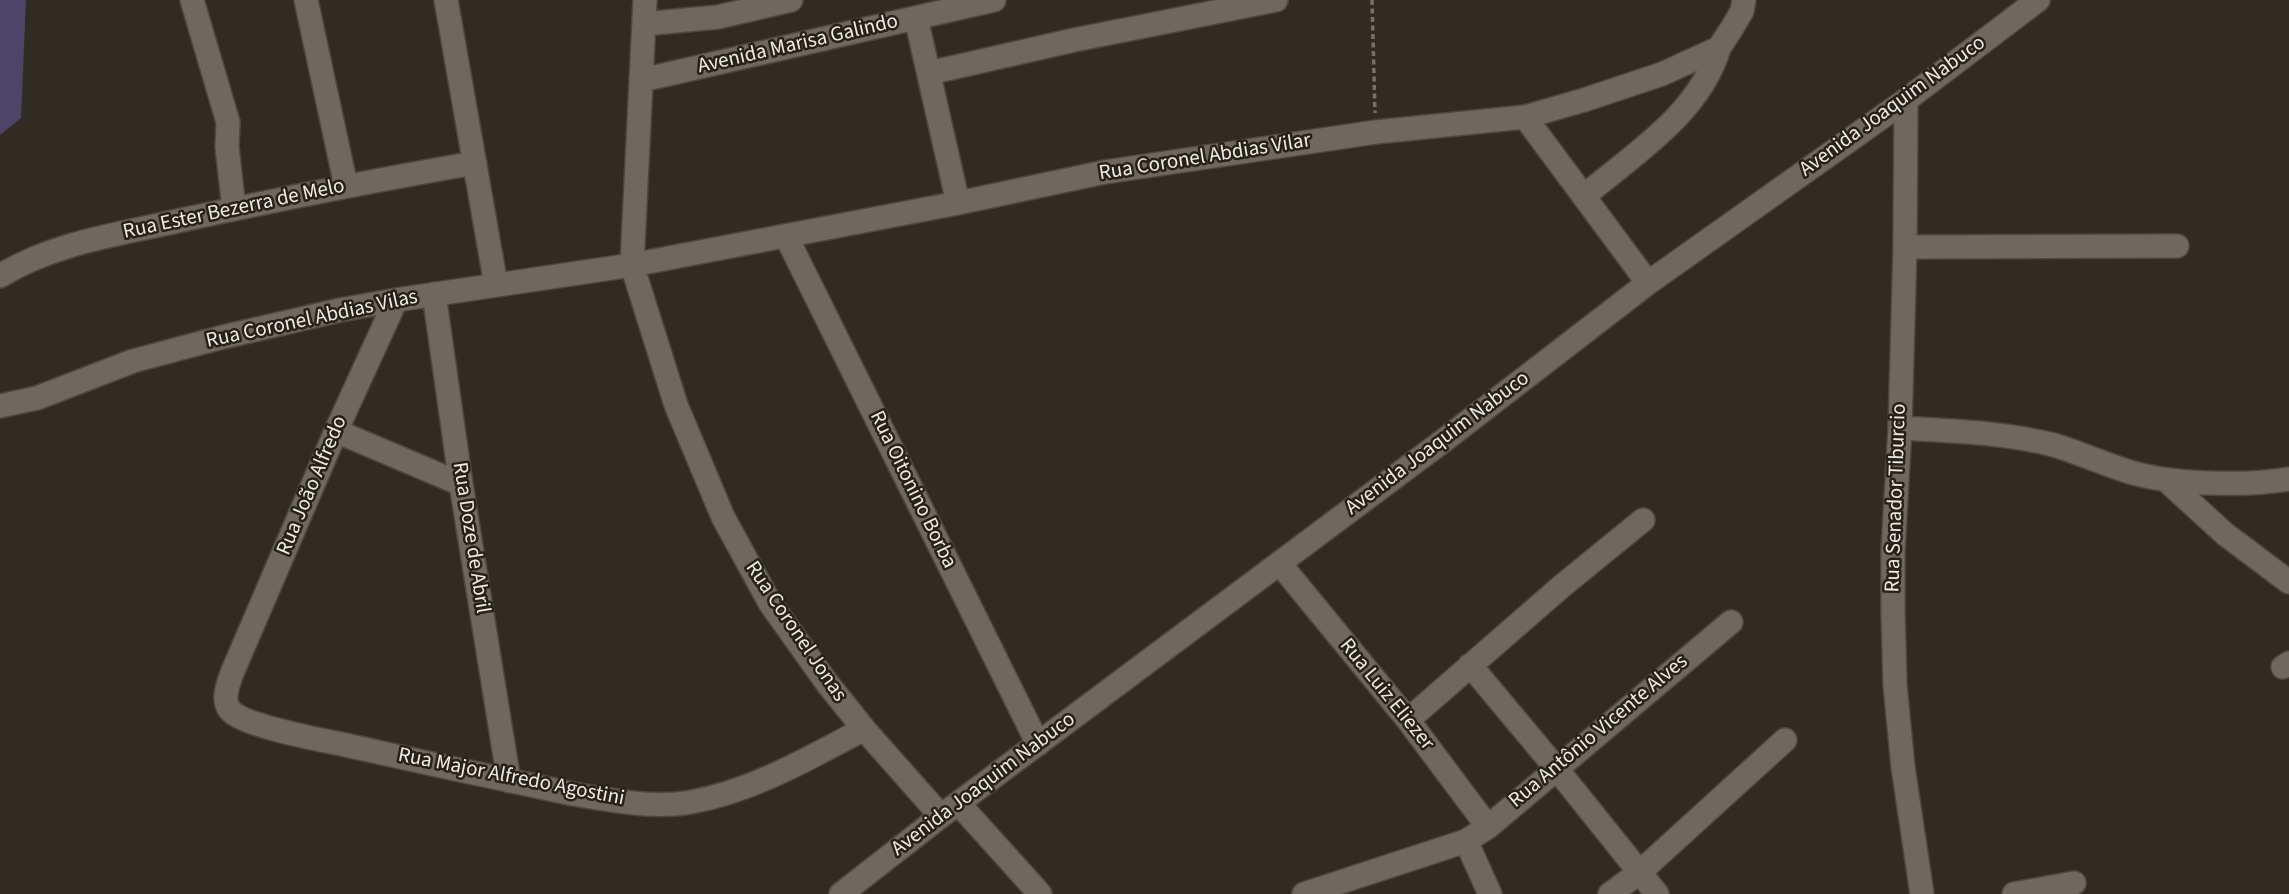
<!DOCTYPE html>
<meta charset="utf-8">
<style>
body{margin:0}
canvas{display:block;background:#312c23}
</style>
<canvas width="2289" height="894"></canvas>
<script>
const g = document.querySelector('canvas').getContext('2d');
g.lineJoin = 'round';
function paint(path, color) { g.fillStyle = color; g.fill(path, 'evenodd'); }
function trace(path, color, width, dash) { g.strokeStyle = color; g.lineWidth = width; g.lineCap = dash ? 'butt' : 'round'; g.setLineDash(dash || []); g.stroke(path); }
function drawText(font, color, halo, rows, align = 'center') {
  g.font = font + ' "Source Sans 3",sans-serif'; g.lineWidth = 5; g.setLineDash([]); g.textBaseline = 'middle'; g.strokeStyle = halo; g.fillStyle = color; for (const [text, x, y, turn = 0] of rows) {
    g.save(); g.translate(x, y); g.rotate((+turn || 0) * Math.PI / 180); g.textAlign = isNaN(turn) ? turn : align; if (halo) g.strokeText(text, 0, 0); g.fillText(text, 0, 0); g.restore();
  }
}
paint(new Path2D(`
 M0,0H26L21,118L0,135Z`), '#4e4369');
const minor = new Path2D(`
 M192,0L228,122L227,147L234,209
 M306,0L346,186
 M446,0L496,285
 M645,0L632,265L676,405L723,517L770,603L827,683L864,729L941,816
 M916,18L958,203
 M644,24L718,17L791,0
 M929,73L1074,40L1276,0
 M642,80L994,0
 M1906,100L1905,247L1900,428L1893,551V612L1895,685L1903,767L1922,894
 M1525,117L1648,283
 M1584,196C1634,154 1700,113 1719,48
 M786,236L1038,744
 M1905,247L2177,246
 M0,276C53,243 116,235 177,221C276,200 375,180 475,163
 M434,294L461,484L509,781
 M396,300L336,431L232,673C228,685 220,703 233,713C251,727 317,739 341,744C418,761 496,778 573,794C611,800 653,809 691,802C753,791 809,758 864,729
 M0,406L37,398L133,361L223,337L340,310L396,300L632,265L958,203L1105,172L1376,132L1525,117L1584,100L1662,74L1719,48L1732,28L1742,11L1744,0
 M1900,428C1951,431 2003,432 2054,445C2080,453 2104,464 2130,472C2173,485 2244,486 2289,479
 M336,431L461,484
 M2167,481L2225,534L2289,582
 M1280,564L1408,720L1488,827
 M1470,665L1556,768L1657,894
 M2283,667L2289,663
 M1408,720L1562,586L1643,520
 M959,804L1040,894
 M1466,841L1490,894
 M841,894L941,816L1447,438L1648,283L1906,100L2038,0
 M1304,894L1466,841L1488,827L1731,622
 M1610,894L1640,872L1785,740
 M2014,894L2074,883`);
trace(minor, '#4c4840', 26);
trace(new Path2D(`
 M1372,0L1375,113`), '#757169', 3.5, [5, 3.5]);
trace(minor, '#6e685e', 23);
drawText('21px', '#eeebe5', '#272219', [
 ["Avenida Marisa Galindo",798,45,-13],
 ["Avenida Joaquim Nabuco",1893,107,-36],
 ["Rua Coronel Abdias Vilar",1205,158,-9],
 ["Rua Ester Bezerra de Melo",234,210,-12],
 ["Rua Coronel Abdias Vilas",312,320,-12],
 ["Avenida Joaquim Nabuco",1438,444,-37],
 ["Rua João Alfredo",313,486,-67],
 ["Rua Oitonino Borba",912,490,64],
 ["Rua Senador Tiburcio",1897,498,-88],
 ["Rua Doze de Abril",470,538,81],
 ["Rua Coronel Jonas",795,632,56],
 ["Rua Luiz Eliezer",1386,695,51],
 ["Rua Antônio Vicente Alves",1599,732,-40],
 ["Rua Major Alfredo Agostini",511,778,11],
 ["Avenida Joaquim Nabuco",984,785,-37]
]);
</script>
